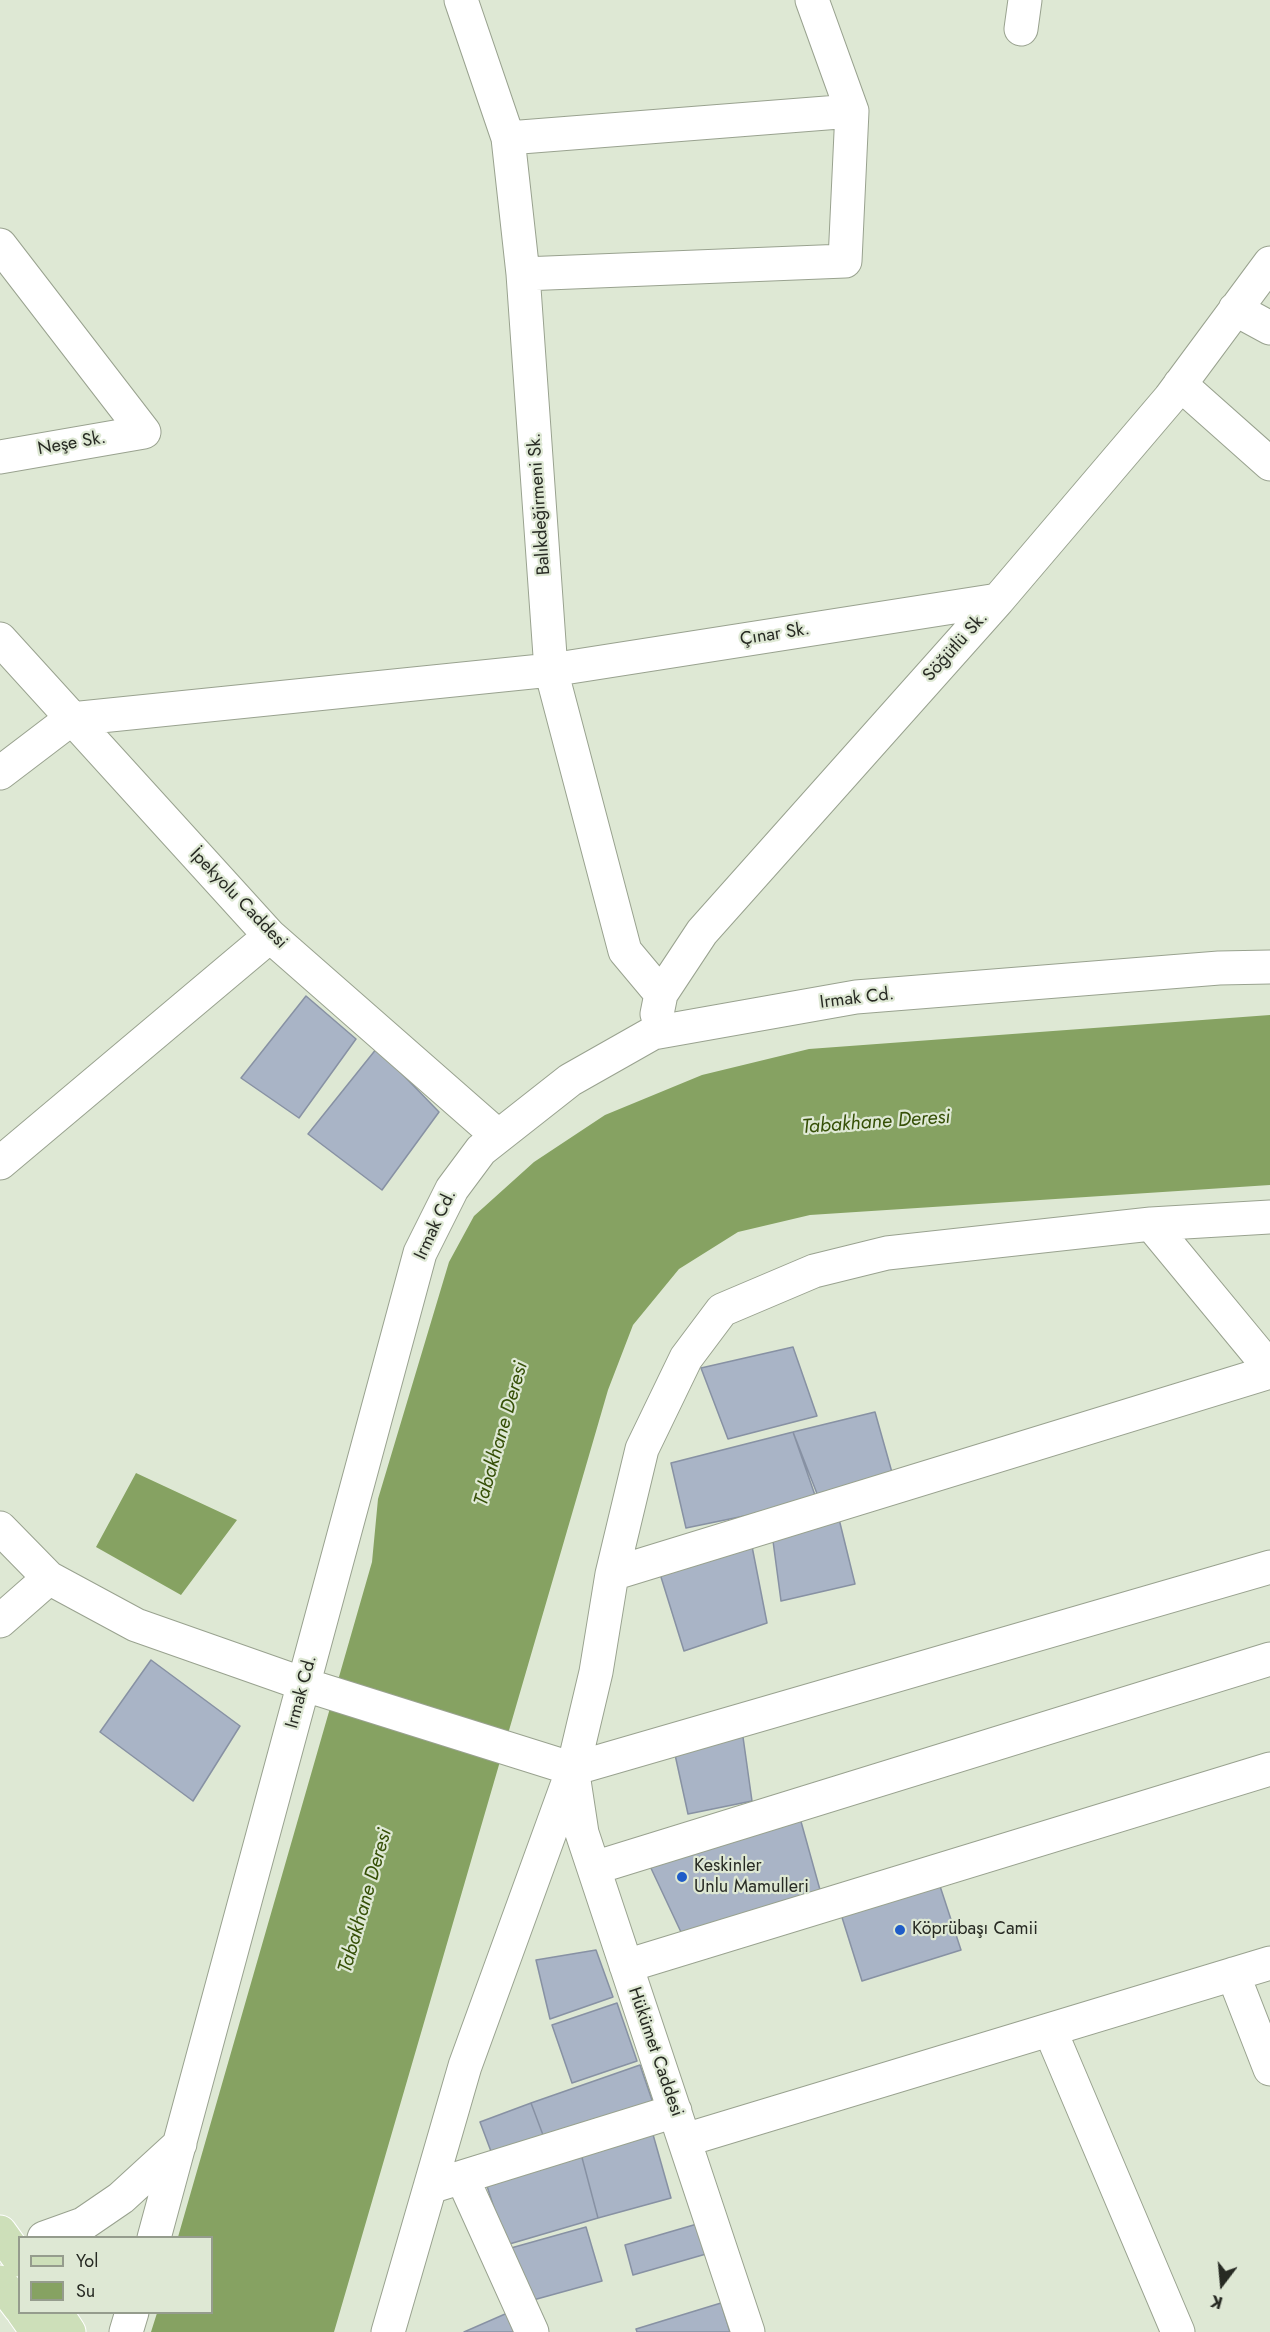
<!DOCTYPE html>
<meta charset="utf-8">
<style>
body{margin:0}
#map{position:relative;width:1270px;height:2332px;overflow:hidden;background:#dee8d4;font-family:Jost,sans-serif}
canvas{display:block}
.legend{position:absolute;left:18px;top:2236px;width:195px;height:78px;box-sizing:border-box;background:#dee8d4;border:2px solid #959c8d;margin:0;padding:8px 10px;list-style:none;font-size:18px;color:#272a23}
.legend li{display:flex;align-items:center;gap:12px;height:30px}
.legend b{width:30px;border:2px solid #959c8d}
.north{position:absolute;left:1192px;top:2254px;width:60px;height:60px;-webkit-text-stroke:4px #dee8d4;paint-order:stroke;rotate:196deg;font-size:16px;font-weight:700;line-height:24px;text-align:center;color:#272a23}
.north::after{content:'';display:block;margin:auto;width:21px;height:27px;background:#272a23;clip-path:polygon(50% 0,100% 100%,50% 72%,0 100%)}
</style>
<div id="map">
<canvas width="1270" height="2332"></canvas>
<ul class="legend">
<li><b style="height:8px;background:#cddfb9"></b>Yol</li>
<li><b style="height:16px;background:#86a262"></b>Su</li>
</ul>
<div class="north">K</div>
</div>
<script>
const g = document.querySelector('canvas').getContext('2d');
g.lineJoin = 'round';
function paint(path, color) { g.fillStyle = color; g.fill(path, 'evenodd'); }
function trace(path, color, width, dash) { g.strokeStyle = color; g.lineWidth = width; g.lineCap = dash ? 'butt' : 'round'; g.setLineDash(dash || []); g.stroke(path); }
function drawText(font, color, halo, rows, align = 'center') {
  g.font = font + ' Jost,sans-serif'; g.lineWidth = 4.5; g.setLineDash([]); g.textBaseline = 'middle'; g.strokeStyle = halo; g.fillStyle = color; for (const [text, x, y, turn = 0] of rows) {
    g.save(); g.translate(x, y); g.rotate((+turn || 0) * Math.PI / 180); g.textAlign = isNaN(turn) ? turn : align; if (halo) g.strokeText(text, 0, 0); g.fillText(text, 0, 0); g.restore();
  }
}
paint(new Path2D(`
 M1270,1015V1185L810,1215L738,1232L679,1269L633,1325L608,1390L334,2332H151L157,2313L212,2312V2238L178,2237L372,1562L378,1499L449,1262L474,1216L534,1162L605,1115L702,1075L809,1049Z
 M136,1473L237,1520L181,1595L96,1547Z`), '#86a262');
const building = new Path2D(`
 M306,996L356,1039L299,1118L241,1078Z
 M377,1048L439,1112L382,1190L308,1134Z
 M793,1347L817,1416L728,1439L701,1368Z
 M875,1412L893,1476L823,1509L793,1432Z
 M793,1432L817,1501L686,1528L671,1463Z
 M839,1519L855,1584L781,1601L773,1541Z
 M749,1531L767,1623L684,1651L656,1561Z
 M151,1660L240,1726L193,1801L100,1732Z
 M743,1737L752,1801L688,1814L672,1741Z
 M800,1818L822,1897L688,1947L649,1864Z
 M938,1880L961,1950L862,1981L840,1911Z
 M596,1950L613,1997L550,2019L536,1960Z
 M617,2003L637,2061L572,2083L552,2025Z
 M640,2065L654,2106L546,2143L531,2103Z
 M531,2103L546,2143L495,2162L480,2122Z
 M652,2131L671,2198L598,2218L580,2150Z
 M580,2150L598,2218L506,2245L485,2180Z
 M697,2224L706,2254L633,2275L625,2245Z
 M586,2227L602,2281L526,2302L511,2248Z
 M721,2303L730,2332H637L636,2329Z
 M512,2311L521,2332H464Z`);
paint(building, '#a9b4c6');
trace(building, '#8791a3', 1.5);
const minor = new Path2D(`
 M461,0L508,138L523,274L551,670L625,951L661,994
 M1021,29L1025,0
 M508,138L852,111
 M0,245L144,432L0,457
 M523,274L845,261L852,111L812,0
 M1235,309L1270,328
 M1180,384L1270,464
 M0,639L270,936L498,1136
 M0,773L71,719L551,670L998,600
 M657,1014L661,994L702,932L998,600L1170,398L1270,263
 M0,1163L270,936
 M1151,1224L1270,1368
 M0,1528L49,1578L136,1625L315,1688L573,1769L1270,1567
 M612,1574L1270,1372
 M0,1621L49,1578
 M573,1774L582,1833L748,2332
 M594,1868L1270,1659
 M626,1966L1270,1769
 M1233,1974L1270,2069
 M1050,2030L1178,2332
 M685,2140L1270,1963
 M462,2177L532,2332
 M430,2187L675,2111
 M44,2238L83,2224L121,2198L180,2144
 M154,2238L420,1253L452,1189L481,1150L570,1080L653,1033L856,997L1219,968L1270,967
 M126,2332L132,2312
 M388,2332L465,2066L573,1769L596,1672L612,1574L642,1449L686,1358L722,1310L814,1271L887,1253L1151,1224L1270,1217`);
const major = new Path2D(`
 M0,2232L20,2260
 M0,2282L20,2308
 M23,2312L37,2332
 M56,2312L69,2332`);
trace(minor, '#99a28f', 35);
trace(major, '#fff', 35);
trace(minor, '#fff', 33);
trace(major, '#cddfb9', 33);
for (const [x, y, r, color] of [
 [682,1877,6,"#1f5cc8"],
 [900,1930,6,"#1f5cc8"]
]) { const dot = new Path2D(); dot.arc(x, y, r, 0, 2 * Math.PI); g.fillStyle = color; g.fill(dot); trace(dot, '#dee8d4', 2); }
drawText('18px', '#272a23', '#dee8d4', [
 ["Neşe Sk.",72,444,-10],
 ["Balıkdeğirmeni Sk.",540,504,-94],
 ["Çınar Sk.",775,635,-9],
 ["Söğütlü Sk.",956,647,-48],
 ["İpekyolu Caddesi",238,899,46],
 ["Irmak Cd.",857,999,-7],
 ["Irmak Cd.",436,1225,-65],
 ["Irmak Cd.",302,1692,-75],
 ["Hükümet Caddesi",655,2052,71]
]);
drawText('18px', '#272a23', '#dee8d4', [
 ["Keskinler",694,1867],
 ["Unlu Mamulleri",694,1888],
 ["Köprübaşı Camii",912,1930]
], 'left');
drawText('italic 20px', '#365007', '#dee8d4', [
 ["Tabakhane Deresi",876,1123,-4],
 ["Tabakhane Deresi",502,1434,-74],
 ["Tabakhane Deresi",366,1901,-74]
]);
</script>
